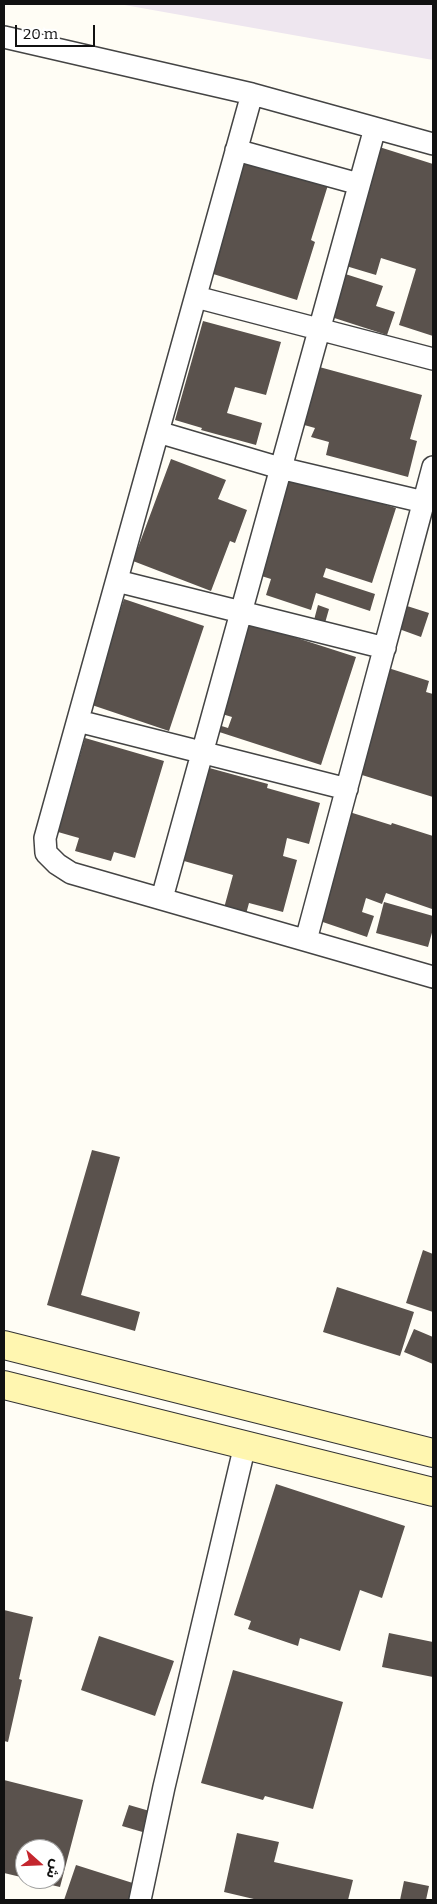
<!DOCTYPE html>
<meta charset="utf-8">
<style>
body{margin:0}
#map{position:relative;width:437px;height:1904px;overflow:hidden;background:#fffdf5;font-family:Bitter,"Noto Sans Arabic",serif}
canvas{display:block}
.frame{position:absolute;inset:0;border:5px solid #111;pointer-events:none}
.north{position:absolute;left:15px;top:1839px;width:50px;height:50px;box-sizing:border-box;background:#fff;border:1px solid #a0a0a0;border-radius:50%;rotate:110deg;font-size:14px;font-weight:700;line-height:20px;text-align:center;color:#111}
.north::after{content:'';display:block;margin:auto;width:18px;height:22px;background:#c4262e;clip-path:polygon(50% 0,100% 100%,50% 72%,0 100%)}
.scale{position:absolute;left:15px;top:25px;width:80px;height:22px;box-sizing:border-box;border:2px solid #111;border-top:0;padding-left:6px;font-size:15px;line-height:18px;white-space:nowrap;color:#111;-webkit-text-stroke:4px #fff;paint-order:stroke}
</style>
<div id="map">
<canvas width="437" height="1904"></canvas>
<div class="frame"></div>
<div class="north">ش</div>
<div class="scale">20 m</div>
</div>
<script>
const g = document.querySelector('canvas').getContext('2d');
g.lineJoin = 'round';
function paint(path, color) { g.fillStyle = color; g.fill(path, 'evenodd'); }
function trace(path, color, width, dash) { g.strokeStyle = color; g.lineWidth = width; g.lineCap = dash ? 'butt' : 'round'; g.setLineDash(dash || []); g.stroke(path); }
paint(new Path2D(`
 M119,4H433V60Z`), '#eee6ef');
paint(new Path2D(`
 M373,145L433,164V336L399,325L416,269L381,258L376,275L336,263Z
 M245,159L328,185L311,240L315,242L297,300L210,273Z
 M339,272L383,286L376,306L395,312L387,335L325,315Z
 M203,321L281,342L266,395L235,387L227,413L262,423L256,445L201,430L202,428L175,420Z
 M312,365L422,395L410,439L417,441L408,477L326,455L329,442L311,437L315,428L297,423Z
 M171,459L226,480L218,499L247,510L235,543L230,541L211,591L133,561Z
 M285,473L396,508L372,583L326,568L323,577L375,594L370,611L316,593L311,610L266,595L271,579L252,573Z
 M124,599L204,626L169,731L89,704Z
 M318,605L329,609L325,623L314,620Z
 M407,606L429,613L421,637L399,629Z
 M241,620L356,657L321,765L210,729L212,723L228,728L232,717L212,711Z
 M382,666L429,681L426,692L433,694V797L349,771Z
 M85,738L164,761L135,858L114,852L111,861L75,851L79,838L58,832Z
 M202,766L268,784L267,788L320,803L309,844L287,838L283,856L297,860L283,912L249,903L246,914L224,908L233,875L177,859Z
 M343,810L391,825L392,823L433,836L432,909L386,893L382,904L366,898L362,912L374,916L367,937L308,917Z
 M384,902L433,916V929L428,947L376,933Z
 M92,1150L120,1157L81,1295L140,1312L135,1331L47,1305Z
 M423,1250L433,1254V1312L406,1303Z
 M337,1287L414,1312L400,1356L323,1332Z
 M414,1329L433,1337V1364L404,1352Z
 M276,1484L405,1526L382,1598L360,1590L340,1651L300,1638L298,1646L248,1629L251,1621L234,1615Z
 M4,1610L33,1617L19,1679L22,1680L8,1742L4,1741Z
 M389,1633L433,1642V1677L382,1667Z
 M99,1636L174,1661L155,1716L81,1690Z
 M233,1670L343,1702L313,1809L265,1796L263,1800L201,1783Z
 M4,1780L83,1800L60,1887L30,1880L55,1879V1849H25V1878L4,1873Z
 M129,1805L153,1812L146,1833L122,1826Z
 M237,1833L279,1842L274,1862L353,1880L348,1900H258L224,1892Z
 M76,1865L139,1885L134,1900H64Z
 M404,1881L429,1886L426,1900H400Z`), '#5a524d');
const minor = new Path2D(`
 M4,37L252,94L433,144
 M252,94L45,838L46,853L57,864L71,873L433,977
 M236,150L359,184
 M196,297L433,359
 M158,432L280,468L424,502
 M117,581L385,648
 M78,721L347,789
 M162,898L375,128
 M306,940L433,467
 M140,1900L164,1787L245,1445`);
const secondary = new Path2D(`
 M4,1345L433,1453
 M4,1385L433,1492`);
trace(minor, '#444', 24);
trace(secondary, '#333', 30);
trace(minor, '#fff', 21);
trace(secondary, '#fff6b0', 28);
</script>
